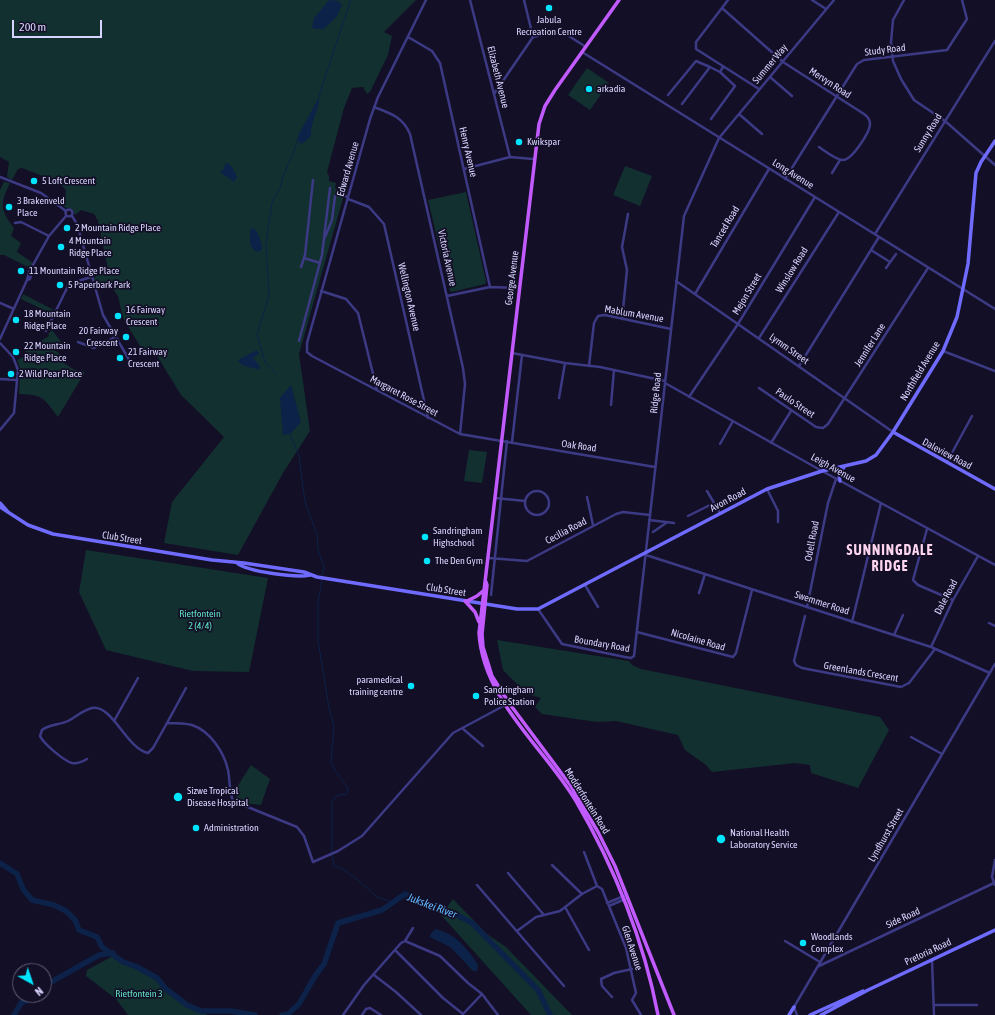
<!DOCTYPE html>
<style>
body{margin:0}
#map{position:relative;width:995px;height:1015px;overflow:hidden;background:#130f26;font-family:"Asap Condensed",sans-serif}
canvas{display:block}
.north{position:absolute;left:12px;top:963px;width:40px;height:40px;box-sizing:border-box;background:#130f26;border:1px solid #625e7d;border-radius:50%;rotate:140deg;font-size:11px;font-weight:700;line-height:16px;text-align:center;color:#d9d4ff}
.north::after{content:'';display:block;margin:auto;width:14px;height:18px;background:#00e5ff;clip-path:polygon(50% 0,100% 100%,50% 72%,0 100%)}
.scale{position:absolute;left:12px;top:20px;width:90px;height:18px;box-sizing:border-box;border:2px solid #d9d4ff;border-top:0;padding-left:5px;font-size:12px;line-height:14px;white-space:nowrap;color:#d9d4ff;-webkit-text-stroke:3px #130f26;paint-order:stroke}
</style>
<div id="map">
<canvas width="995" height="1015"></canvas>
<div class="north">N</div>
<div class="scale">200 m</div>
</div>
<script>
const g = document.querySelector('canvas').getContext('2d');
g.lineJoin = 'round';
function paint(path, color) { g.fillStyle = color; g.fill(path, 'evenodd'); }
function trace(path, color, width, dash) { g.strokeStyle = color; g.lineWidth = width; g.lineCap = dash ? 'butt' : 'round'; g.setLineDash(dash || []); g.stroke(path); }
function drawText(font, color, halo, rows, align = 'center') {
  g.font = font + ' "Asap Condensed",sans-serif'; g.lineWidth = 3.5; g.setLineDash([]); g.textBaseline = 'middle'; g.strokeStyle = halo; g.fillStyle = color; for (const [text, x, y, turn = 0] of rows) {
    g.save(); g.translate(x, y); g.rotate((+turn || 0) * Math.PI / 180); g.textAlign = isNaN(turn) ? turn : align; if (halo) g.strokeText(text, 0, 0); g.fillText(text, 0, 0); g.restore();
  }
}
paint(new Path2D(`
 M0,0H416L384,32L392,36L388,55L370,92L367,94L363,87L352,88L344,108L327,172L329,176V181L336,183L335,188L338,189L344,183L347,184L299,354L310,431L283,473L238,555L164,543L172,502L224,437L181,395L151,346L143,351L123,318L118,296L110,285L97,286L93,278L108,269L98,221L94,214L81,210L75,215L72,209L64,207L66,190L58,182L22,168L18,169L12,180L7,177L9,162L0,157Z
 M587,68L609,83L590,110L568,95Z
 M625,166L652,176L640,206L613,195Z
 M4,182L10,183C0,203 0,210 14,228L11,236L21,243L17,252L33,263L30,268L4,255H0V190Z
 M466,192L486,281L485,284L452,292L450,291L428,200Z
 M23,294L54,310L52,314L21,299Z
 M52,330L61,342L55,350L63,357L61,361L73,369L85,372L58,417C43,398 45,395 19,394L20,368L17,360L25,356L26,344C35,344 42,341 49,336L48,334Z
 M469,450L487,452L482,483L464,481Z
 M86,550L268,578L249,672L193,671L106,650L79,592Z
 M497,640L629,661L632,665L641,669L880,717L889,730L858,788L811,773L810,765L795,763L712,772L706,765L685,750L678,735L616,721L597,722L542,714L535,707L541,698L527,694L503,670Z
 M251,765L270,779L261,805L236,802L237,787Z
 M453,899L487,934L506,947L572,1015H531L441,915Z
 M113,956C125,966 140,968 153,977C158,980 159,986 163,989C177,1000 192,1008 208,1015H128L116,999L86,976L87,970Z`), '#12302f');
paint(new Path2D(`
 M329,0L338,1L342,5L337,16L324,29H314L312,27L314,18Z
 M319,97C320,108 310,122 311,136L302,144L297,140L299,134Z
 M228,163L232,167L237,177L234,182L220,172L224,169L225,164Z
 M253,228C258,230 262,243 262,249L258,252C247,248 251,239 250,230Z
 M257,350L259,354L253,358L259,365L260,370L242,365L238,360Z
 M291,385L301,422L290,434L283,435L280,398Z
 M435,929C454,932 469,950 478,965L477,971H473L450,947L430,937V935Z`), '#0c2248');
trace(new Path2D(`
 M319,97C329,65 340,32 351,0
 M277,374L265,362L257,335L269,295L266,244L272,202L280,188L283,176L298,141
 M290,434L299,456L305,502L317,535L318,550L324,566L322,576
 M322,579L318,603V640L329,708L334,726L331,762L336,772L348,788L347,794L338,795L332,802V852
 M332,855L334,866L341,868L357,879L377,897L392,902`), '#0c2248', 1);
trace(new Path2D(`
 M0,863L17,874L23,889L32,900L54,905L66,911L75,920L79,930L97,937L102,947L123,962L135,966L157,978L166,989L187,1005L201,1011H230L255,1015
 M44,986L99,955L113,953
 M14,1015L21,1003L38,995
 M282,1015L288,1014L299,1004L315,976L324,964L338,923L382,910L405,894L413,897L424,905L457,915L472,923L538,990L550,1015`), '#0c2248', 5.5);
trace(new Path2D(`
 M426,0L378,97L370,119L307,343V352L312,356L460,434L655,467
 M470,0L510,157
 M524,0L533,37
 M728,0L696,42V49L759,89
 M812,0L826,9
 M904,0L893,20L891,42L893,61L901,79L914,100L945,121L995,165
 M722,8L783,62L864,114C867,116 870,120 870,124C870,132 852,160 843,160C836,160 825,151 819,147
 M408,37L432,51L440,63L490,287
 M582,52L995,309
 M770,77L792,96
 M494,94L533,37L561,31L586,47
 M668,95L696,61L710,67
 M682,104L710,67L720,72
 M374,107C390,113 403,117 410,134L463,368L465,384L460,434
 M739,114L762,134
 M711,119L735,86L720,72L723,67
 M464,169L510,157L533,159
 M832,173L840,160
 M0,177L41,193L66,211
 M785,179L857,64L864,60L947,50L967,19L962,0
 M348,199L369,207L384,224L428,418
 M65.5 213a3.5 3.5 0 1 1 7 0a3.5 3.5 0 1 1-7 0Z
 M72,216L77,224L103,315L131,363
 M15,223L21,222L49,236
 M875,234L995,41
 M325,237L332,220L335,196L338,194L348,197
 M871,250L890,262
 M304,258L320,263
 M301,267L305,255L313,180
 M886,268L896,254
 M27,280L30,279L33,268
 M676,281L893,432
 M321,291L346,299L358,313L377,390
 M695,294L769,169
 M447,296L490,287L519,288
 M0,303L14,309
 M622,319L627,270L622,247L628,214
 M46,331L69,284L91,277
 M759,338L839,212
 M0,339L27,280L29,272L49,236L66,216
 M299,341L322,255L330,188
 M78,342L94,348L115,337
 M0,343L13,357L18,370L14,413L0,430
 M943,351L995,371
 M512,353L565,363L600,367L665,381
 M589,366L594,323L598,316L605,315L671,329
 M799,366L879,237
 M0,379L16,380
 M665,383L822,471L995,565
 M759,388L816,427L823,428L828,424L928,268
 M689,397L738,324L815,197
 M559,398L565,363
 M611,405L614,370
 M512,442L522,355
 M771,443L791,411
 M720,444L733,421
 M947,462L972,416
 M767,489L778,511V522
 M525 503a12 12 0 1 1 24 0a12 12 0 1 1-24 0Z
 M707,491L720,513
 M587,497L593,525
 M495,498L525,501
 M688,516L714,503
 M649,520L674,523
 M927,529L913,580L918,585L953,600
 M653,532L666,523
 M646,555L931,647L990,673
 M489,558L527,561L616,514L623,512L650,515
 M585,585L598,607
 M699,593L705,574
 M491,595L507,441
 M807,607L828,503L836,479
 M538,609L562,644L625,657L631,658L634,656L684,216L719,138L834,0
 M805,616L794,661L796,665L802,668L901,687L909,683L935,649
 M852,622L881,503
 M989,623L995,626
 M637,632L733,657L736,653L752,590
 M894,635L903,615
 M931,647L953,600L978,556
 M114,721L138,678
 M167,723L186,688
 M462,728L483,746
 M911,737L942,754
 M87,759C82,762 77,764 72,763C64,761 43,743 40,736L42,730C49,724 60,725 68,721C76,717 83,710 92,708C112,704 127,749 148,753L153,748L167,723C175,723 184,723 192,725C210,731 224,752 228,770C230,780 229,791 233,801L297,827L304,836L313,862L338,851L362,836L453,733L509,703
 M584,852L597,886
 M552,865L582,894
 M508,873L544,915
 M477,885L564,986
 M995,885L992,877L995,860
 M597,886L602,889L626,948L636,993L632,1000L641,1015
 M607,903L624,896
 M609,906L625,899
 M565,907L589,950
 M517,931L536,917L560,911L582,894L597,886
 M405,941L440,956L468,983L482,994L498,1015
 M785,941L820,962
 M395,950L443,998L463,1014
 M932,960L934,1015
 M819,966L994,883
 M374,975L396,992L421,1015
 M612,997L602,986L601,979L614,973L632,969
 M934,1005H977
 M463,1014L482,994
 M343,1015L364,985L401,943L405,941L413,928
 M362,1015L366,1009L370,1008L381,1015
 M797,1015L794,1007L995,664`), '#3d3a85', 2.5);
trace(new Path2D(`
 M893,432L995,489
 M840,481L839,475L844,467
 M0,503L8,512
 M0,507L28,525L53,534L212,560L244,563L304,572L317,577L517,609H538L767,489L822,471L866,461L876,455L893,432L943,351L957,317L968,264L976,173L981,162L995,141
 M237,563C248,572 297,578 310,575
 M789,1015L794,1007
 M810,1015L863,991
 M821,1015L868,990L995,930`), '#6f6bff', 3.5);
trace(new Path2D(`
 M619,0L555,90L545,106L539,124L479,633C483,700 543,746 576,801C614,866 644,941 658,1015
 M486,582L487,585L482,634L483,647L492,676L509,703L571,786L598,832L615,866L674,1015
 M465,601L475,612L479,622
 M467,601L477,596L483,591`), '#c25bff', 3.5);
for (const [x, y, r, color] of [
 [549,8,4,"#00e5ff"],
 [589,89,4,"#00e5ff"],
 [519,142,4,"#00e5ff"],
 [34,181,4,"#00e5ff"],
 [9,207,4,"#00e5ff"],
 [67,228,4,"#00e5ff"],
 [61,247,4,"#00e5ff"],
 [21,271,4,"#00e5ff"],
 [60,285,4,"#00e5ff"],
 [118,316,4,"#00e5ff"],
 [16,320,4,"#00e5ff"],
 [126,337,4,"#00e5ff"],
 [16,352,4,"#00e5ff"],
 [120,358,4,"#00e5ff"],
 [11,374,4,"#00e5ff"],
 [425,537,4,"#00e5ff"],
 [427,561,4,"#00e5ff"],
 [411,686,4,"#00e5ff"],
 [476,696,4,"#00e5ff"],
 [178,797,5,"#00e5ff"],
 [196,828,4,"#00e5ff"],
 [721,839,5,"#00e5ff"],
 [803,943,4,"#00e5ff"]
]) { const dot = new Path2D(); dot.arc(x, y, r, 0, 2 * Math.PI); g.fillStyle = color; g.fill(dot); trace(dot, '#130f26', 1.5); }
drawText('10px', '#d9d4ff', '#130f26', [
 ["Jabula",549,20,"center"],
 ["Recreation Centre",549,32,"center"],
 ["arkadia",597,89],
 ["Kwikspar",527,142],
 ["5 Loft Crescent",42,181],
 ["3 Brakenveld",17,201],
 ["Place",17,213],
 ["2 Mountain Ridge Place",75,228],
 ["4 Mountain",69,241],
 ["Ridge Place",69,253],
 ["11 Mountain Ridge Place",29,271],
 ["5 Paperbark Park",68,285],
 ["16 Fairway",126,310],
 ["Crescent",126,322],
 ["18 Mountain",24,314],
 ["Ridge Place",24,326],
 ["20 Fairway",118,331,"right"],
 ["Crescent",118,343,"right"],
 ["22 Mountain",24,346],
 ["Ridge Place",24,358],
 ["21 Fairway",128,352],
 ["Crescent",128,364],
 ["2 Wild Pear Place",19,374],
 ["Sandringham",433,531],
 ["Highschool",433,543],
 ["The Den Gym",435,561],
 ["paramedical",403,680,"right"],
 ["training centre",403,692,"right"],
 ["Sandringham",484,690],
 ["Police Station",484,702],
 ["Sizwe Tropical",187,791],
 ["Disease Hospital",187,803],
 ["Administration",204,828],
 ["National Health",730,833],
 ["Laboratory Service",730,845],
 ["Woodlands",811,937],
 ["Complex",811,949]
], 'left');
drawText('10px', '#d9d4ff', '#130f26', [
 ["Study Road",885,50,-7],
 ["Summer Way",770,64,-50],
 ["Elizabeth Avenue",498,77,76],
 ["Mervyn Road",830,83,33],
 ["Sunny Road",928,133,-58],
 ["Henry Avenue",468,152,77],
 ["Edward Avenue",348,169,-74],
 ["Long Avenue",793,174,32],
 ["Tanced Road",725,227,-59],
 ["Victoria Avenue",447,258,78],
 ["Winslow Road",792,270,-58],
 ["George Avenue",512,278,-83],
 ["Mejon Street",747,294,-59],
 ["Wellington Avenue",409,297,77],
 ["Mablum Avenue",634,314,10],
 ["Jennifer Lane",870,345,-58],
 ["Lymm Street",789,349,35],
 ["Northfield Avenue",920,371,-59],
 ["Ridge Road",656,393,-84],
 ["Margaret Rose Street",404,396,28],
 ["Paulo Street",795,403,34],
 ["Oak Road",579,446,8],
 ["Daleview Road",947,454,28],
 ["Leigh Avenue",833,468,29],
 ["Avon Road",728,500,-28],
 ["Cecilia Road",566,531,-28],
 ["Club Street",122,538,9],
 ["Odell Road",812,541,-79],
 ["Club Street",446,590,9],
 ["Dale Road",946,597,-62],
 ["Swemmer Road",822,603,18],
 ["Nicolaine Road",698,640,16],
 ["Boundary Road",602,644,10],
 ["Greenlands Crescent",861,672,10],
 ["Modderfontein Road",587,801,58],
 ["Lyndhurst Street",886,835,-60],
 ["Side Road",903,918,-25],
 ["Glen Avenue",632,948,72],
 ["Pretoria Road",928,952,-25]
]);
drawText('10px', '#5fe0c0', '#130f26', [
 ["Rietfontein",200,614],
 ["2 (4/4)",200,626],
 ["Rietfontein 3",139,994]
]);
drawText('italic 11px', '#62b6ff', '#130f26', [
 ["Jukskei River",432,906,21]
]);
g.letterSpacing = '1px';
drawText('bold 14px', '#ffd6f0', '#130f26', [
 ["SUNNINGDALE",890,551],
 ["RIDGE",890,567]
]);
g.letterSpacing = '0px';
</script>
